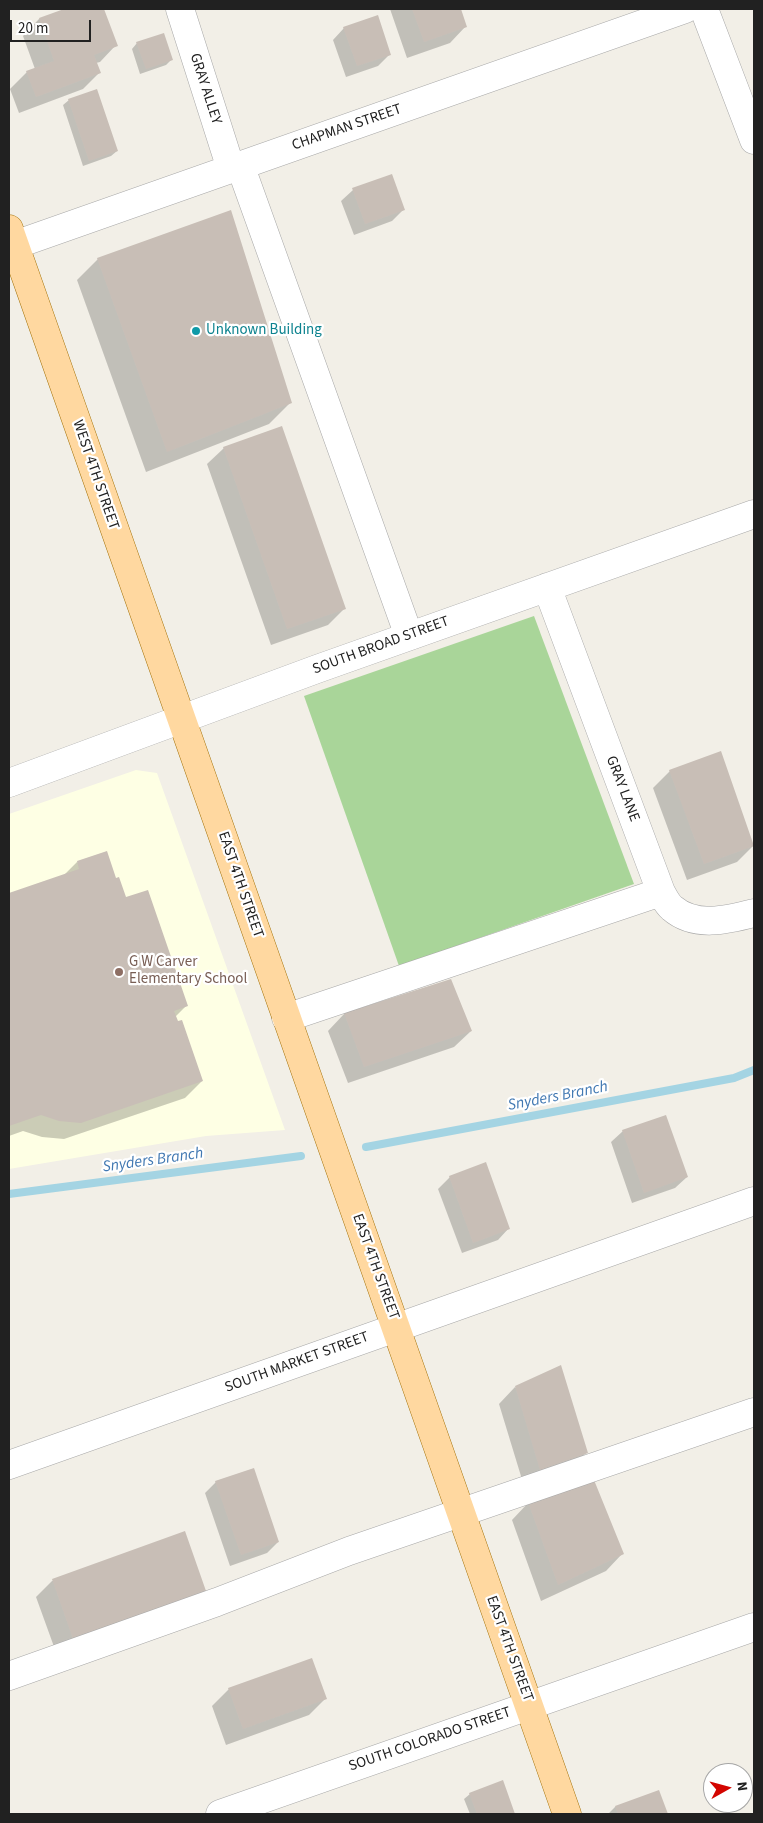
<!DOCTYPE html>
<style>
body{margin:0}
#map{position:relative;width:763px;height:1823px;overflow:hidden;background:#f2efe7;font-family:"Source Sans 3",sans-serif}
canvas{display:block}
.frame{position:absolute;inset:0;border:10px solid #212121;pointer-events:none}
.north{position:absolute;left:703px;top:1763px;width:50px;height:50px;box-sizing:border-box;background:#fff;border:1px solid #a6a6a6;border-radius:50%;rotate:83deg;font-size:14px;font-weight:700;line-height:20px;text-align:center;color:#212121}
.north::after{content:'';display:block;margin:auto;width:18px;height:22px;background:#d30500;clip-path:polygon(50% 0,100% 100%,50% 72%,0 100%)}
.scale{position:absolute;left:10px;top:20px;width:81px;height:22px;box-sizing:border-box;border:2px solid #212121;border-top:0;padding-left:6px;font-size:15px;line-height:18px;white-space:nowrap;color:#212121;-webkit-text-stroke:4px #fff;paint-order:stroke}
</style>
<div id="map">
<canvas width="763" height="1823"></canvas>
<div class="frame"></div>
<div class="north">N</div>
<div class="scale">20 m</div>
</div>
<script>
const g = document.querySelector('canvas').getContext('2d');
g.lineJoin = 'round';
function paint(path, color) { g.fillStyle = color; g.fill(path, 'evenodd'); }
function trace(path, color, width, dash) { g.strokeStyle = color; g.lineWidth = width; g.lineCap = dash ? 'butt' : 'round'; g.setLineDash(dash || []); g.stroke(path); }
function drawText(font, color, halo, rows, align = 'center') {
  g.font = font + ' "Source Sans 3",sans-serif'; g.lineWidth = 4.5; g.setLineDash([]); g.textBaseline = 'middle'; g.strokeStyle = halo; g.fillStyle = color; for (const [text, x, y, turn = 0] of rows) {
    g.save(); g.translate(x, y); g.rotate((+turn || 0) * Math.PI / 180); g.textAlign = isNaN(turn) ? turn : align; if (halo) g.strokeText(text, 0, 0); g.fillText(text, 0, 0); g.restore();
  }
}
paint(new Path2D(`
 M136,770L157,773L285,1130L206,1136L9,1169V814Z`), '#feffe4');
paint(new Path2D(`
 M534,616L634,884L399,966L304,696Z`), '#a9d599');
paint(new Path2D(`
 M67,9H103L116,45L100,62L96,63L99,73L83,89L19,113L10,89L27,72L35,69L23,36L39,19Z
 M390,9H460L466,26L450,43L407,58Z
 M344,28L390,54L378,66L346,77L333,40Z
 M137,43L171,60L166,65L140,74L132,49Z
 M69,100L117,151L111,156L83,166L63,105Z
 M353,190L404,209L392,221L354,235L341,201Z
 M98,259L290,403L269,424L146,472L77,280Z
 M224,448L345,608L328,625L271,645L207,464Z
 M670,771L753,846L737,862L687,880L653,788Z
 M77,862L115,880L186,1006L175,1017L202,1081L185,1098L64,1139L42,1137L23,1131L9,1136V894L64,875Z
 M450,980L471,1031L454,1047L348,1083L328,1031L344,1014Z
 M623,1131L687,1177L675,1188L632,1203L611,1142Z
 M450,1177L509,1228L498,1240L462,1253L438,1189Z
 M515,1387L587,1452L570,1469L524,1486L499,1404Z
 M216,1482L278,1542L267,1553L230,1566L205,1493Z
 M528,1503L622,1554L606,1571L541,1601L512,1520Z
 M184,1533L205,1591L189,1607L57,1655L36,1597L52,1581Z
 M229,1689L325,1699L309,1715L226,1745L212,1706Z
 M502,1782L514,1814H470L464,1799L470,1794Z
 M658,1792L666,1814H608L615,1807Z`), '#0003');
trace(new Path2D(`
 M366,1147L734,1078L754,1070
 M9,1194L301,1156`), '#a4d4e3', 8);
paint(new Path2D(`
 M64,9H104L118,46L94,55L101,73L36,97L26,71L54,61L39,18Z
 M412,9H461L467,27L424,42Z
 M378,15L391,55L357,66L343,27Z
 M164,33L173,60L146,69L136,42Z
 M97,89L118,151L89,161L68,99Z
 M392,174L405,210L365,224L352,188Z
 M231,210L292,403L167,452L97,258Z
 M282,426L346,609L287,629L223,447Z
 M721,751L754,846L704,864L669,770Z
 M107,851L116,878L119,877L126,897L148,890L188,1006L174,1011L178,1021L182,1020L203,1081L81,1123L59,1121L41,1115L9,1126V893L79,869L77,861Z
 M451,979L472,1031L364,1067L344,1013Z
 M666,1115L688,1177L644,1193L622,1130Z
 M486,1162L510,1229L473,1243L449,1176Z
 M561,1365L588,1453L540,1470L515,1386Z
 M254,1468L279,1542L241,1555L215,1481Z
 M594,1480L624,1554L558,1585L528,1502Z
 M185,1531L206,1591L73,1639L52,1579Z
 M312,1658L327,1699L243,1729L228,1688Z
 M503,1780L515,1814H477L469,1793Z
 M659,1790L668,1814H618L615,1806Z`), '#c8beb6');
const minor = new Path2D(`
 M180,9L231,169
 M704,9L754,140
 M240,165L409,636
 M9,247L685,9
 M547,587L661,892C664,897 667,904 672,908C695,928 727,920 754,913
 M9,783L317,669L754,514
 M286,1018L661,892
 M9,1465L754,1201
 M9,1676L217,1602L349,1551L754,1412
 M220,1814L754,1627`);
const major = new Path2D(`
 M9,229L567,1814`);
trace(minor, '#a8a8a8', 29);
trace(major, '#9f6d00', 29);
trace(minor, '#fff', 28);
trace(major, '#ffd8a0', 28);
for (const [x, y, r, color] of [
 [196,331,5,"#0f9aa8"],
 [119,972,5,"#8d6e63"]
]) { const dot = new Path2D(); dot.arc(x, y, r, 0, 2 * Math.PI); g.fillStyle = color; g.fill(dot); trace(dot, '#fff', 2); }
drawText('15px', '#212121', '#fff', [
 ["GRAY ALLEY",205,89,72],
 ["CHAPMAN STREET",347,128,-19],
 ["WEST 4TH STREET",95,475,71],
 ["SOUTH BROAD STREET",381,646,-20],
 ["GRAY LANE",622,789,69],
 ["EAST 4TH STREET",240,885,71],
 ["EAST 4TH STREET",375,1267,70],
 ["SOUTH MARKET STREET",297,1363,-20],
 ["EAST 4TH STREET",509,1649,70],
 ["SOUTH COLORADO STREET",430,1740,-19]
]);
drawText('15px', '#0d838f', '#fff', [
 ["Unknown Building",206,331]
], 'left');
drawText('15px', '#785e54', '#fff', [
 ["G W Carver",129,963],
 ["Elementary School",129,980]
], 'left');
drawText('italic 16px', '#4178b2', '#fff', [
 ["Snyders Branch",558,1097,-11],
 ["Snyders Branch",153,1161,-8]
]);
</script>
